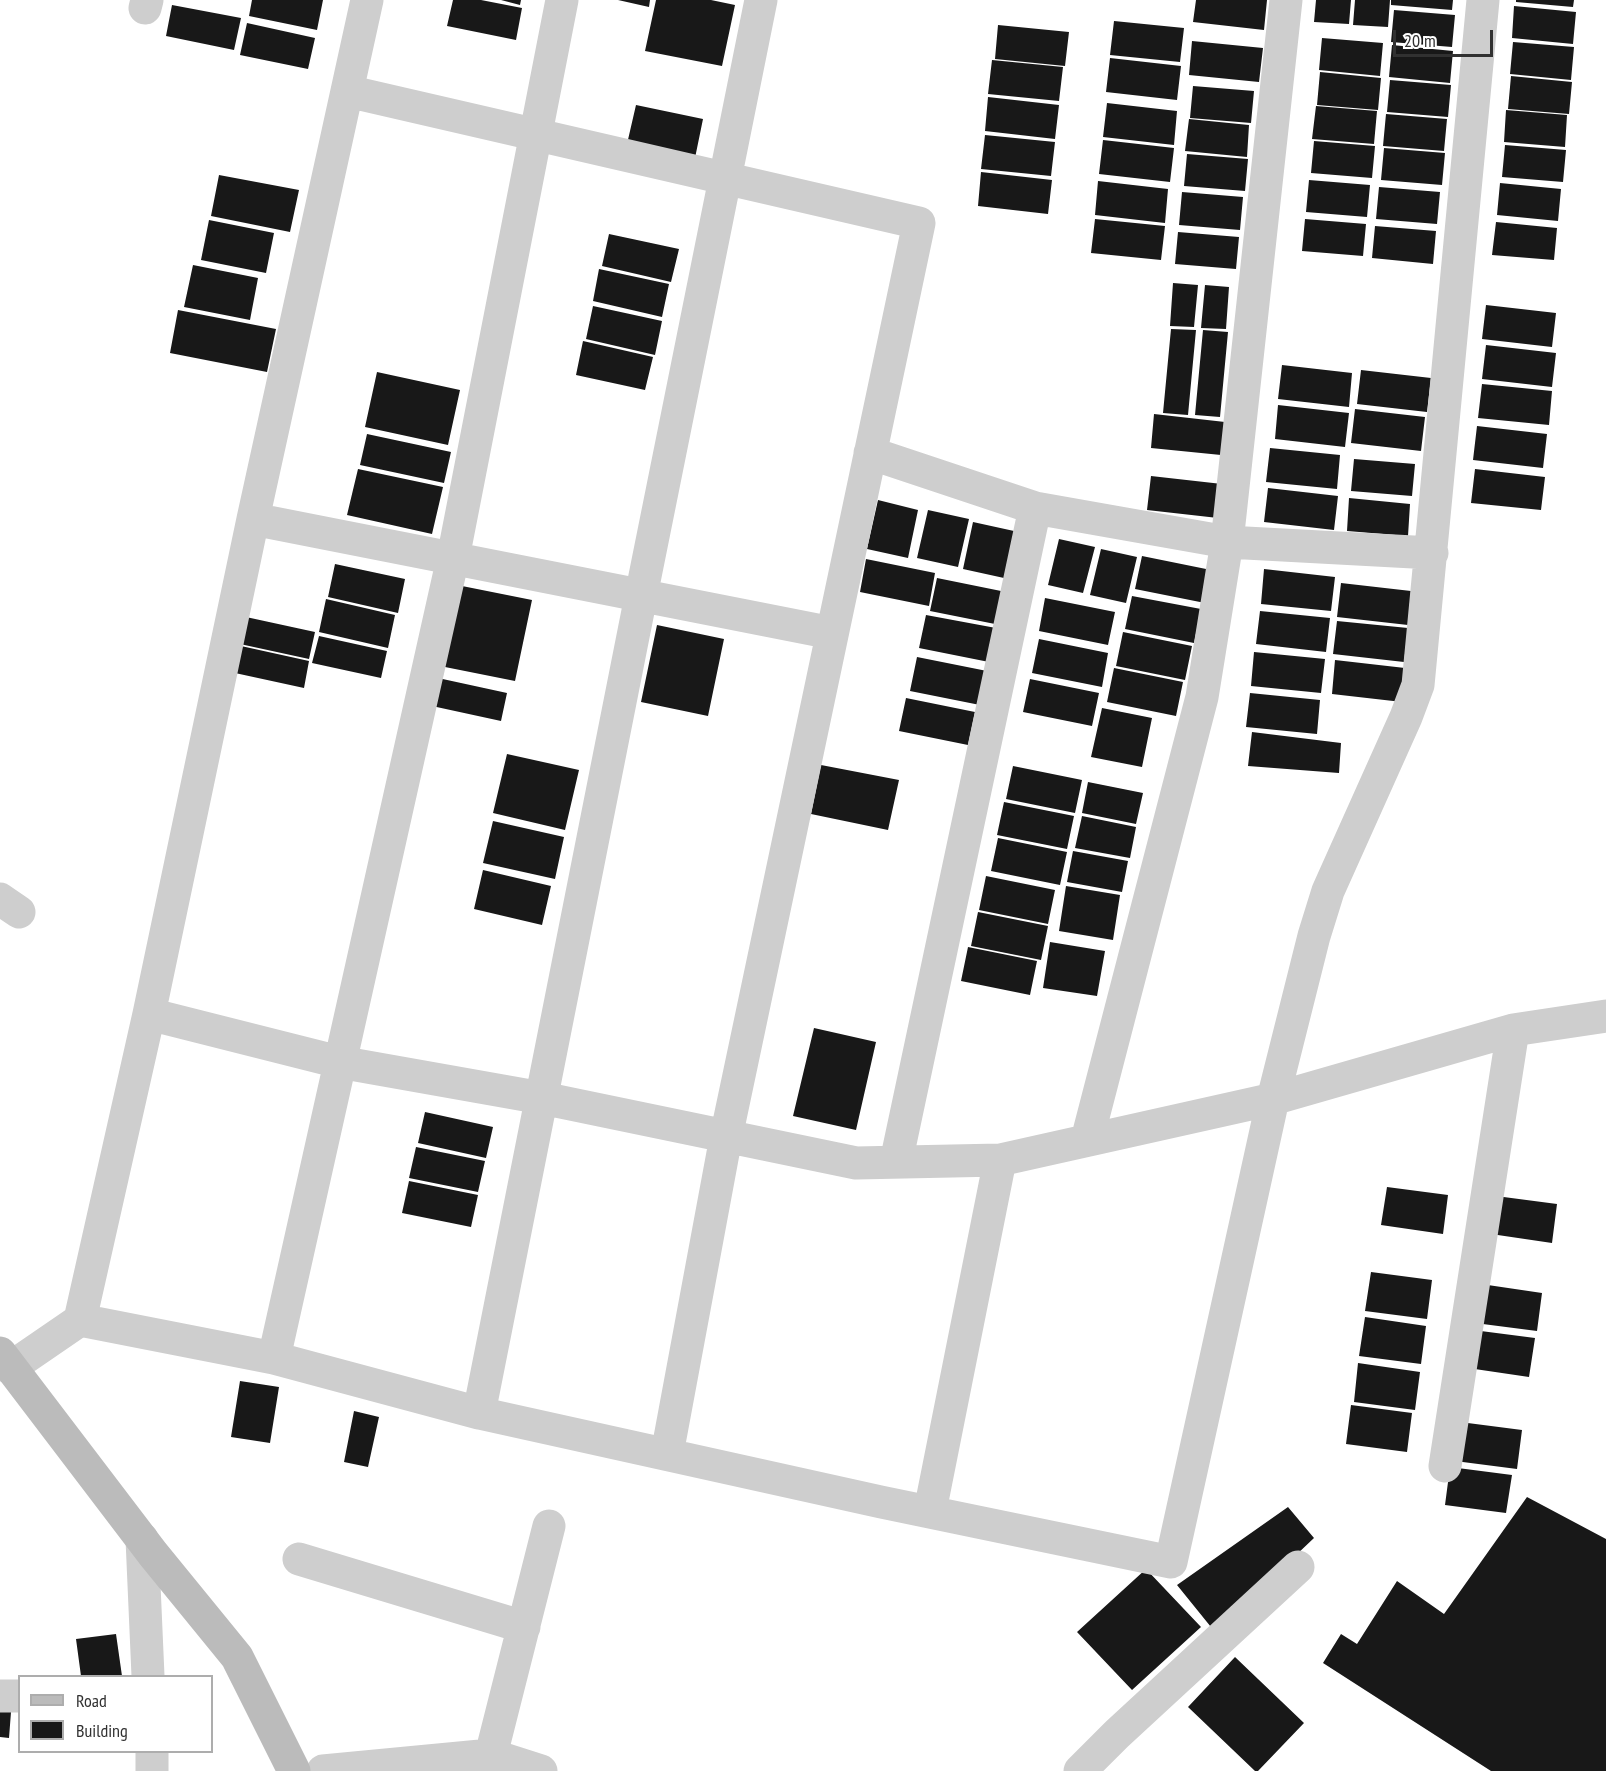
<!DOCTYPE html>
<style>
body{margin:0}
#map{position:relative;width:1606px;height:1771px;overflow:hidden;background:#fff;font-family:"PT Sans Narrow",sans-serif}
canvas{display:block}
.legend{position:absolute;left:18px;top:1675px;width:195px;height:78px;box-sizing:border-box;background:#fff;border:2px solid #adadad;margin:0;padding:8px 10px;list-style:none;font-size:18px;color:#313131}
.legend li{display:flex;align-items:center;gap:12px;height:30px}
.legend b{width:30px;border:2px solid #adadad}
.scale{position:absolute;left:1393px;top:30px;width:100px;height:27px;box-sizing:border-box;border:3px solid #313131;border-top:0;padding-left:8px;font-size:18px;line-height:21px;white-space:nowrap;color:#313131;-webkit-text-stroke:4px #fff;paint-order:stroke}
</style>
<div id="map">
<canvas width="1606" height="1771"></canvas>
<ul class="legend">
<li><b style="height:8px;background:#bbb"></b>Road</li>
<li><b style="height:16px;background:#181818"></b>Building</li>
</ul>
<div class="scale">20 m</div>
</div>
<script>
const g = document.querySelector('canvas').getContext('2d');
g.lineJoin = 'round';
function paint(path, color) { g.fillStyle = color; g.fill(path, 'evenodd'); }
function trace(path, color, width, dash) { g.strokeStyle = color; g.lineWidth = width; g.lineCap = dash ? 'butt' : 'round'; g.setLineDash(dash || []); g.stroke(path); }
paint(new Path2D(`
 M252,0H323L317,30L249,16Z
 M453,0H481L522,8L516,40L447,26Z
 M501,0H521L520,5Z
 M618,0H650L649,7Z
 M656,0H711L735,5L722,66L645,51Z
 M1196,0H1267L1264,30L1193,22Z
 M1316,0H1351L1349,24L1314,22Z
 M1355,0H1390L1388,27L1353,25Z
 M1391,0H1453L1452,10L1391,5Z
 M1516,0H1574L1573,7L1516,2Z
 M172,5L241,18L234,50L166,36Z
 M1514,6L1576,12L1573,44L1512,38Z
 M1394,10L1455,15L1452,47L1391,42Z
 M1114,21L1184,28L1180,62L1110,55Z
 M247,23L315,38L308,69L240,55Z
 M998,25L1069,32L1065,66L995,59Z
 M1322,38L1383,43L1380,76L1319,70Z
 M1192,41L1263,48L1259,82L1189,75Z
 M1513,42L1574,47L1571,80L1510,74Z
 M1392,45L1453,51L1450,83L1389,77Z
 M1110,58L1181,66L1177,100L1106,92Z
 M992,60L1063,67L1059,101L988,94Z
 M1320,72L1381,78L1378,110L1317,105Z
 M1511,76L1572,82L1569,114L1508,109Z
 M1390,80L1451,85L1448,117L1387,112Z
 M1193,86L1254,91L1251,123L1190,118Z
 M988,97L1059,105L1055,139L985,131Z
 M1107,103L1177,111L1174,145L1103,137Z
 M636,105L703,119L695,158L627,144Z
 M1316,106L1377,111L1374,144L1312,139Z
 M1506,110L1567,115L1565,147L1504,142Z
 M1386,114L1447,119L1444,151L1383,146Z
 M1189,119L1249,125L1247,157L1185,151Z
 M985,135L1055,142L1051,176L981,169Z
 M1103,140L1174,148L1170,182L1099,174Z
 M1314,141L1375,146L1372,178L1311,173Z
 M1505,145L1566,150L1563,182L1502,177Z
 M1384,148L1445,153L1442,185L1381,180Z
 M1187,154L1248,159L1245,191L1184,186Z
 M981,172L1052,180L1048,214L978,206Z
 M219,175L299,190L290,232L211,216Z
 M1309,180L1370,185L1367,217L1306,212Z
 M1098,181L1168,189L1165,223L1095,215Z
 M1500,183L1561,189L1558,221L1497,215Z
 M1379,187L1440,192L1437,224L1376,219Z
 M1182,192L1243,197L1240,230L1179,225Z
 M1095,219L1165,226L1161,260L1091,253Z
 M1305,219L1366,224L1363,256L1302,251Z
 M209,220L274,233L266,273L201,260Z
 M1496,222L1557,228L1554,260L1492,255Z
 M1375,226L1436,231L1433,264L1372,258Z
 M1178,232L1239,237L1236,269L1175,264Z
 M609,234L679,249L671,282L602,266Z
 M193,265L258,278L250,320L184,307Z
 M599,269L669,284L662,317L593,301Z
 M1173,283L1198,285L1194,327L1170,326Z
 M1205,285L1229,287L1226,329L1201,328Z
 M1486,305L1556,313L1552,347L1482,339Z
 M593,306L662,321L655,355L586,339Z
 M178,310L276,329L267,372L170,353Z
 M1171,329L1196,330L1188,415L1163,413Z
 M1203,330L1228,332L1220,417L1195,415Z
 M583,341L653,357L645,390L576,375Z
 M1486,345L1556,353L1552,387L1482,379Z
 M1282,365L1352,373L1349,407L1278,399Z
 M1361,370L1431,378L1427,412L1357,404Z
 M377,372L460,390L448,445L365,427Z
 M1482,384L1552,391L1549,425L1478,418Z
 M1278,405L1349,413L1345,447L1275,439Z
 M1355,409L1425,417L1421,451L1351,443Z
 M1154,414L1225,422L1221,455L1151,448Z
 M1477,426L1547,434L1543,468L1473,460Z
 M367,434L451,452L444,483L360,465Z
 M1270,448L1340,455L1337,489L1266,482Z
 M1354,459L1415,464L1412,496L1351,491Z
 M358,469L443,487L432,534L347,515Z
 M1475,469L1545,477L1541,510L1471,503Z
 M1151,476L1222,484L1218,518L1147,510Z
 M1268,488L1338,496L1334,530L1264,522Z
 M1349,498L1410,504L1408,536L1347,531Z
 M878,500L918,510L908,558L867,549Z
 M928,510L969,519L958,567L917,558Z
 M973,522L1014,531L1004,578L963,569Z
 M1059,539L1095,547L1083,593L1048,585Z
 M1101,549L1137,557L1126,603L1090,595Z
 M1142,556L1211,570L1205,603L1135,589Z
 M866,559L935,573L929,606L860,592Z
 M335,564L405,579L398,613L328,597Z
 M1264,569L1335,577L1331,611L1261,604Z
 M937,578L1006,592L1000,625L930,611Z
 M1341,583L1411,591L1408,625L1337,617Z
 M457,585L532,600L515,681L440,666Z
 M1132,596L1201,609L1194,643L1125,629Z
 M1045,598L1115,612L1108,645L1039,631Z
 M326,599L395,615L388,648L319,632Z
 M1260,611L1330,618L1326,652L1256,644Z
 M926,615L996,628L989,662L919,648Z
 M246,617L315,632L309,659L240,644Z
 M1337,621L1408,628L1404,662L1333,654Z
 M657,625L724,639L708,716L641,702Z
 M1123,632L1192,646L1185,680L1116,666Z
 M319,636L387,651L381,678L312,663Z
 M1039,639L1108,653L1102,687L1032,673Z
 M241,646L309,661L304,688L235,673Z
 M1254,652L1325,659L1321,693L1251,686Z
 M917,657L987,671L980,705L910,691Z
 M1335,660L1405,668L1402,702L1332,694Z
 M1114,668L1183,682L1176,716L1107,702Z
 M438,678L507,693L501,721L432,706Z
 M1030,679L1099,693L1092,726L1023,712Z
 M1250,693L1320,700L1317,734L1246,727Z
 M906,698L975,712L968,745L899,731Z
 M1102,708L1152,718L1142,767L1091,757Z
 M1252,732L1341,743L1339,773L1248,766Z
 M507,754L579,770L565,830L493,813Z
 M821,765L899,780L888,830L811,814Z
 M1013,766L1082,780L1075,813L1006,799Z
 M1088,782L1143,793L1136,824L1082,813Z
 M1004,802L1074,816L1067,849L997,835Z
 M1082,816L1136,827L1130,858L1075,848Z
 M493,821L564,837L555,879L483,863Z
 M998,838L1067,852L1060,885L991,871Z
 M1073,851L1128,861L1122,892L1067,882Z
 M483,870L551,886L542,925L474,909Z
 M986,876L1055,890L1048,924L979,910Z
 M1066,886L1120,895L1113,940L1059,931Z
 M978,912L1048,926L1041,960L971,946Z
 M1050,942L1105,951L1097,996L1043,988Z
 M968,947L1037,961L1030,995L961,981Z
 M814,1028L876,1042L856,1130L793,1116Z
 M425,1112L493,1127L486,1158L418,1143Z
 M416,1147L485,1161L478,1192L409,1178Z
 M409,1181L478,1195L471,1227L402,1213Z
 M1387,1187L1448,1195L1443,1234L1381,1225Z
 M1496,1196L1557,1204L1552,1243L1491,1234Z
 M1371,1272L1432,1280L1427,1319L1365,1311Z
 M1481,1284L1542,1293L1537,1331L1475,1323Z
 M1365,1317L1426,1326L1421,1364L1359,1356Z
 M1473,1330L1535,1338L1529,1377L1468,1368Z
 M1358,1363L1420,1372L1415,1410L1354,1402Z
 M240,1381L279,1387L270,1443L231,1437Z
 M1351,1405L1412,1413L1407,1452L1346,1444Z
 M354,1411L379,1417L368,1467L344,1462Z
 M1460,1422L1522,1430L1517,1469L1455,1461Z
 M1450,1467L1512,1475L1506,1513L1445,1505Z
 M1527,1497L1606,1539V1771H1491L1323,1663L1341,1634L1357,1644L1397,1581L1444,1614Z
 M1288,1507L1314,1538L1215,1632L1177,1585Z
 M1146,1569L1201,1627L1132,1690L1077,1632Z
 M116,1634L122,1676H81L76,1639Z
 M1235,1657L1304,1723L1258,1771H1255L1188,1707Z
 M0,1711L11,1712L9,1738L0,1737Z`), '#181818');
trace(new Path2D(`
 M367,0L253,519L149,1014L80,1320L274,1358L479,1413L881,1502L1171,1562L1273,1099L1314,936L1328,891L1406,717L1418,685L1483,0
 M145,8L147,0
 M347,91L919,223L726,1137L667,1454
 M870,453L1035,508L1227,542L1432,553
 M253,519L832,633
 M0,899L19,912
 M149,1014L339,1062L542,1098L856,1163L1000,1160L1273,1099L1513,1030L1606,1016
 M1087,1140L1202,697L1227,542L1286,0
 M896,1162L1035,508
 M274,1358L453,558L562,0
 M10,1368L80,1320
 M479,1413L641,596L761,0
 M1445,1466L1513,1030
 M930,1511L1000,1160
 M142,1539L148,1676
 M299,1559L524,1627
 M0,1696H20
 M152,1752V1771
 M491,1755L541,1771
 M323,1771L491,1755L549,1526
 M1080,1771L1117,1734L1298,1567`), '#cecece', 33);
trace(new Path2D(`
 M0,1353L153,1554L237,1657L294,1771`), '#bbb', 33);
</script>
